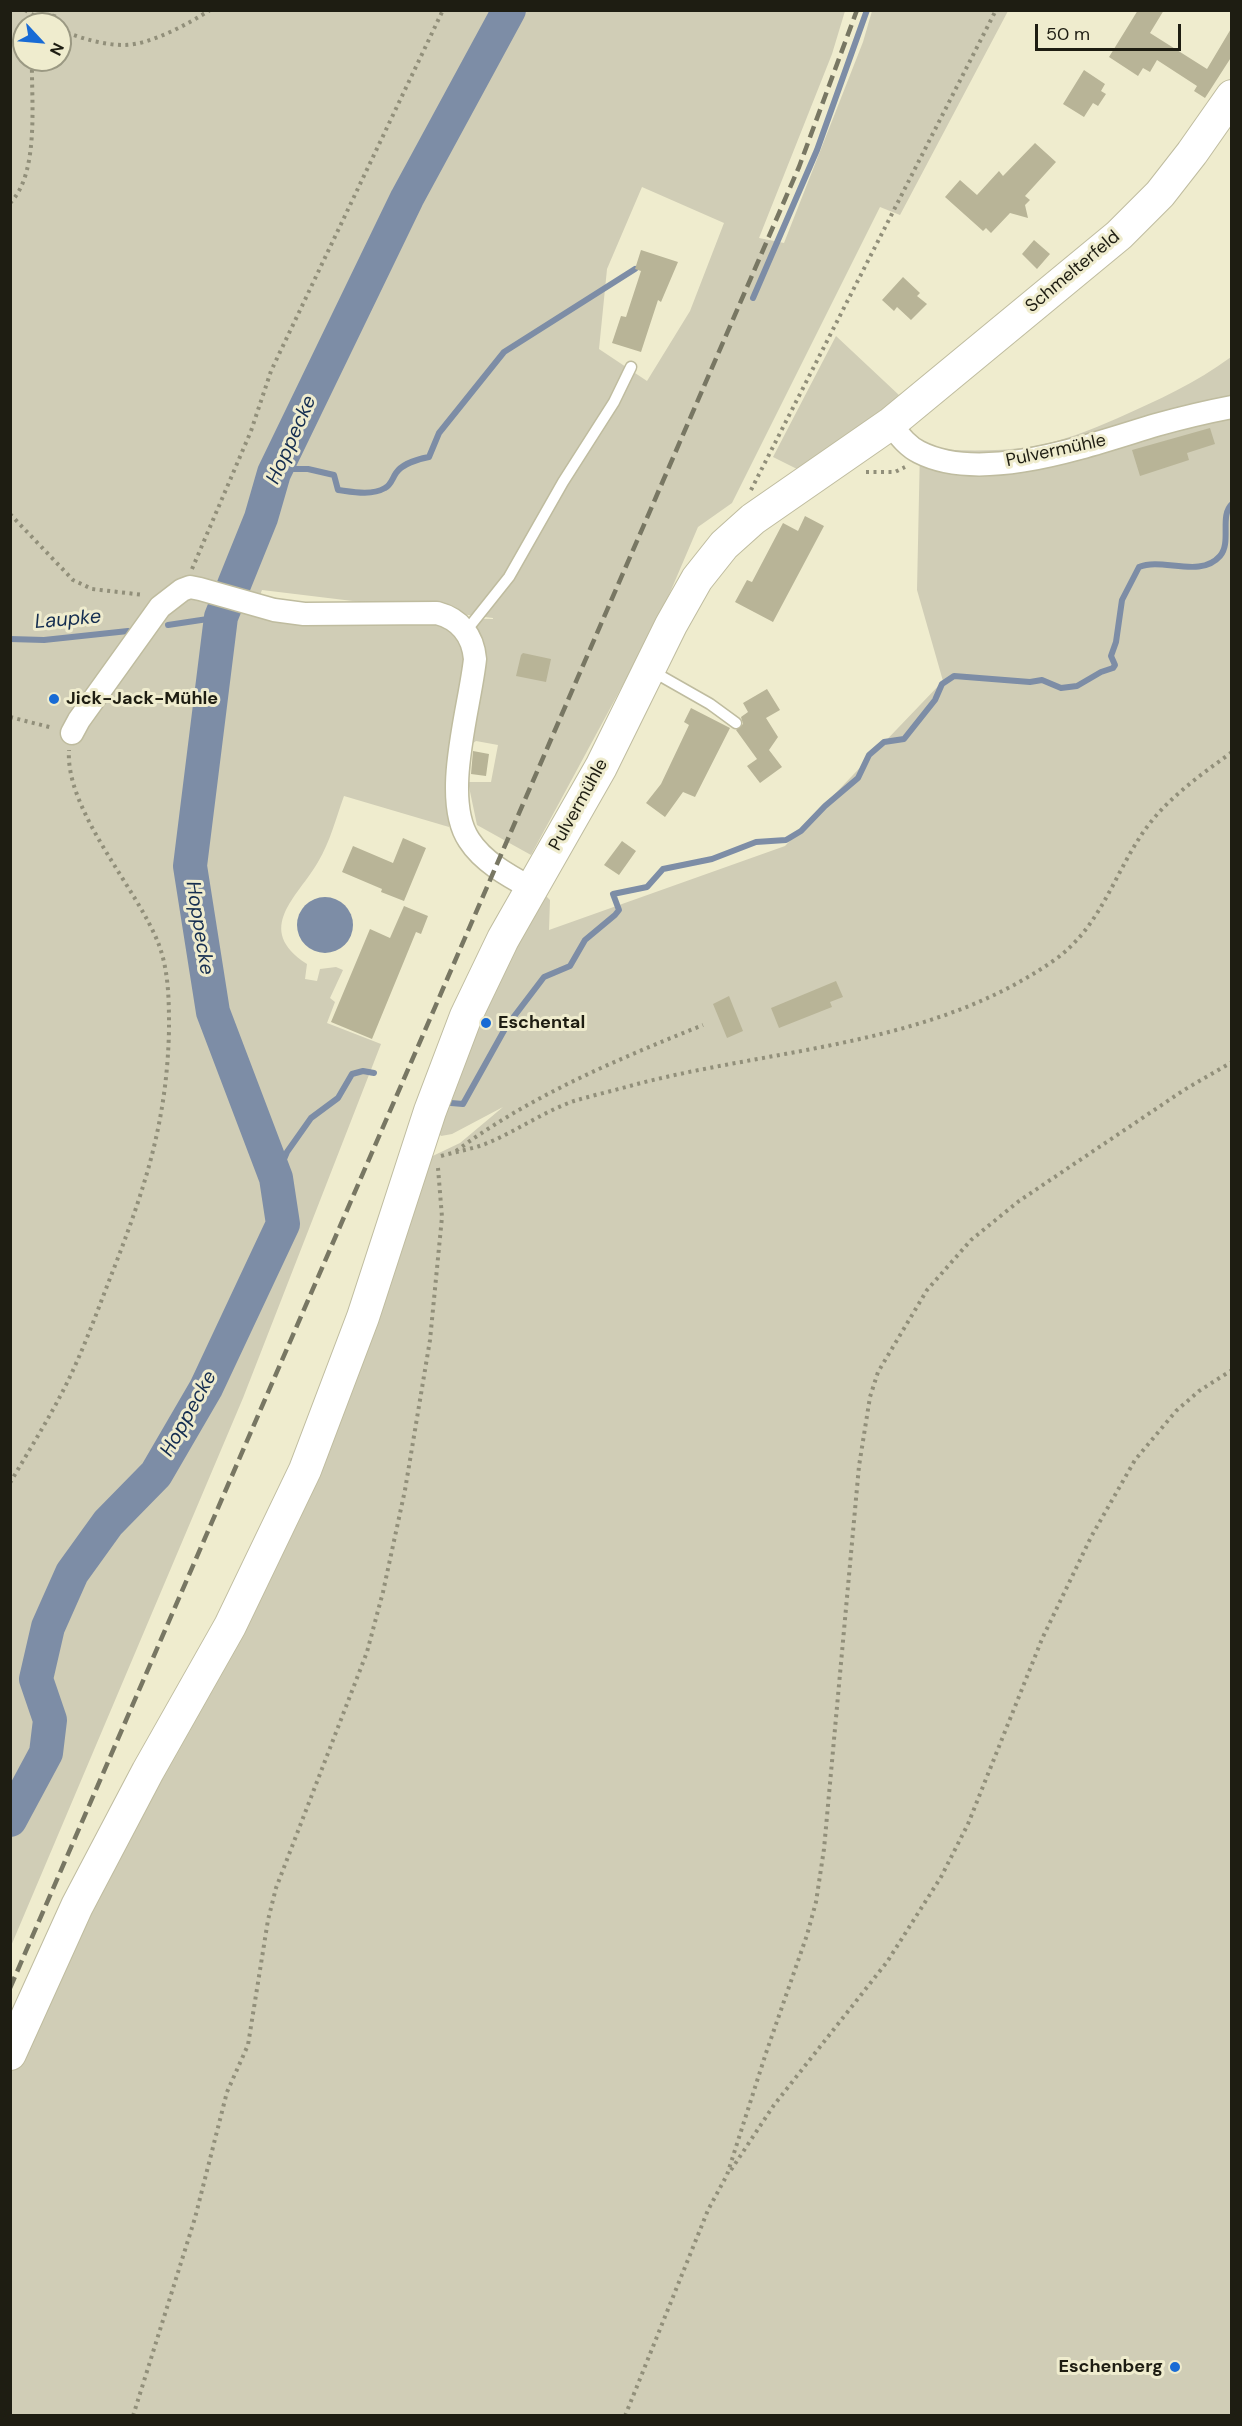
<!DOCTYPE html>
<meta charset="utf-8">
<style>
body{margin:0}
#map{position:relative;width:1242px;height:2426px;overflow:hidden;background:#efecce;font-family:"DM Sans",sans-serif}
canvas{display:block}
.frame{position:absolute;inset:0;border:12px solid #1e1d12;pointer-events:none}
.north{position:absolute;left:12px;top:12px;width:60px;height:60px;box-sizing:border-box;background:#efecce;border:2px solid #9b9983;border-radius:50%;rotate:116deg;font-size:16px;font-weight:700;line-height:24px;text-align:center;color:#1e1d12}
.north::after{content:'';display:block;margin:auto;width:21px;height:27px;background:#186bd5;clip-path:polygon(50% 0,100% 100%,50% 72%,0 100%)}
.scale{position:absolute;left:1035px;top:24px;width:146px;height:27px;box-sizing:border-box;border:3px solid #1e1d12;border-top:0;padding-left:8px;font-size:18px;line-height:21px;white-space:nowrap;color:#1e1d12;-webkit-text-stroke:4px #efecce;paint-order:stroke}
</style>
<div id="map">
<canvas width="1242" height="2426"></canvas>
<div class="frame"></div>
<div class="north">N</div>
<div class="scale">50 m</div>
</div>
<script>
const g = document.querySelector('canvas').getContext('2d');
g.lineJoin = 'round';
function paint(path, color) { g.fillStyle = color; g.fill(path, 'evenodd'); }
function trace(path, color, width, dash) { g.strokeStyle = color; g.lineWidth = width; g.lineCap = dash ? 'butt' : 'round'; g.setLineDash(dash || []); g.stroke(path); }
function drawText(font, color, halo, rows, align = 'center') {
  g.font = font + ' "DM Sans",sans-serif'; g.lineWidth = 6; g.setLineDash([]); g.textBaseline = 'middle'; g.strokeStyle = halo; g.fillStyle = color; for (const [text, x, y, turn = 0] of rows) {
    g.save(); g.translate(x, y); g.rotate((+turn || 0) * Math.PI / 180); g.textAlign = isNaN(turn) ? turn : align; if (halo) g.strokeText(text, 0, 0); g.fillText(text, 0, 0); g.restore();
  }
}
paint(new Path2D(`
 M10,11H845L832,54L759,238L784,243L863,42L872,11H1008L900,215L880,207L732,503L698,527L660,616L531,855L477,825L468,782H491L498,745L476,741L448,761L449,827L344,796C336,818 330,842 318,862C298,897 253,929 307,964L305,979L317,981L320,969L336,967L343,970L330,998L335,1002L327,1023L381,1044L243,1398L11,1946ZM24,24H60V60H24ZM642,187L724,223L690,311L647,381L599,349L607,269ZM262,590L493,618V619L252,616Z
 M836,336L900,396L799,470L773,457Z
 M1231,357V2415L11,2416V2054L230,1626L420,1162L460,1143L503,1107L452,1134L441,1136L431,1124L539,889L550,900L549,930L785,846L943,681L917,590L920,448C957,451 993,452 1030,447C1061,442 1090,430 1118,418C1158,400 1196,383 1231,357Z`), '#d0cdb6');
paint(new Path2D(`
 M297 925a28 28 0 1 1 56 0a28 28 0 1 1-56 0Z`), '#7d8da6');
trace(new Path2D(`
 M753,298L817,150L867,10
 M276,469H308L334,475L338,490C353,492 371,496 385,488C391,485 392,479 396,473C402,464 418,459 429,457L439,433L504,352L635,269
 M168,625L221,617
 M10,639L44,640L128,631
 M451,1103L463,1104L506,1027L544,977L570,966L585,940L615,915L619,910L613,894L647,887L663,869L712,859L756,842L786,840L801,831L825,806L858,778L869,755L884,742L904,739L935,700L942,684L954,676L1030,682L1042,680L1061,688L1077,686L1101,672L1113,668L1115,665L1111,656L1116,642L1122,600L1139,567C1162,557 1200,579 1220,556C1232,542 1219,516 1232,504
 M276,1178L287,1152L311,1118L338,1098L352,1074L363,1071L374,1073`), '#7d8da6', 6);
trace(new Path2D(`
 M10,1820L46,1753L50,1720L36,1679L48,1627L72,1573L108,1523L156,1474L206,1388L283,1224L276,1178L213,1012L190,866L221,617L261,518L274,473L407,198L509,10`), '#7d8da6', 34);
paint(new Path2D(`
 M1138,10H1164L1150,33L1207,69L1232,27V56L1205,98L1194,91L1197,86L1157,60L1150,72L1143,68L1138,76L1109,57Z
 M1084,70L1105,84L1101,91L1106,94L1098,106L1093,103L1084,117L1063,104Z
 M1035,143L1056,162L1025,196L1030,200L1025,205L1028,218L1010,213L991,233L986,228L983,231L945,197L960,180L977,195L999,171L1003,176Z
 M1034,240L1050,254L1037,269L1022,254Z
 M641,250L678,262L661,302L658,300L641,352L612,343L621,316L626,317L641,271L635,269Z
 M903,277L920,293L917,296L927,304L911,320L897,307L894,311L882,300Z
 M1210,428L1215,444L1187,453L1189,460L1140,476L1132,450Z
 M805,516L824,526L773,622L735,602L747,580L752,582L783,523L798,531Z
 M523,653L551,659L546,682L516,676L521,655Z
 M767,689L780,710L766,718L778,737L769,750L782,767L760,783L747,766L757,759L736,730L743,724L741,717L748,712L743,703Z
 M691,708L730,728L695,797L683,792L665,817L646,803L661,784L689,725L684,722Z
 M473,751L489,754L486,776L471,774Z
 M403,838L426,848L404,901L381,892L382,889L342,872L353,846L393,863Z
 M622,841L636,851L619,875L604,865Z
 M404,906L428,916L421,934L416,932L372,1039L331,1022L370,929L390,938Z
 M836,981L843,997L830,1002L832,1007L779,1028L771,1008Z
 M729,996L743,1031L727,1038L713,1004Z`), '#b8b497');
const service = new Path2D(`
 M466,631L509,577L563,482L614,402L631,367
 M652,671L710,704L736,723`);
const minor = new Path2D(`
 M890,424C899,435 907,446 919,452C983,485 1092,444 1156,425C1181,418 1206,412 1232,407
 M72,733L79,720L160,607L182,590L190,587L200,589L274,610L304,614L437,613C460,619 473,636 475,659C470,708 441,798 469,840C483,862 509,876 531,888`);
const secondary = new Path2D(`
 M10,2054L77,1906L148,1771L230,1626L305,1470L363,1317L430,1111L466,1016L503,939L601,767L671,625L697,579L724,545L753,519L890,424L1119,235L1160,194L1192,153L1232,96`);
trace(service, '#bfbc9f', 13);
trace(minor, '#bfbc9f', 25);
trace(secondary, '#bfbc9f', 34);
trace(new Path2D(`
 M25,10L48,24
 M51,24L56,10
 M60,30C80,38 103,45 124,45C150,45 188,24 210,10
 M10,203C40,173 31,99 32,60
 M866,472H895L905,467
 M751,490L996,10
 M10,514L73,580L92,589L144,595
 M192,569L251,431L271,371L443,10
 M10,717L53,728
 M456,1151C532,1095 616,1060 703,1025
 M441,1156C458,1151 474,1149 490,1142C518,1130 545,1111 574,1101C594,1095 616,1090 637,1084C776,1048 931,1046 1053,961C1098,930 1112,880 1140,837C1163,801 1198,777 1232,752
 M10,1483C32,1445 56,1408 74,1368C90,1333 102,1298 116,1263C147,1182 167,1118 169,1030C169,1002 169,972 159,945C138,889 65,811 69,750
 M731,2170L774,2105L887,1962L941,1877L968,1824L1042,1639L1091,1537L1135,1460L1176,1411L1199,1391L1232,1370
 M133,2416L195,2218L227,2092L248,2045L268,1920L276,1888L367,1652L383,1592L405,1490L430,1340L442,1217L438,1168
 M625,2416L708,2210L727,2175L766,2053L807,1935L816,1902L824,1849L859,1466L870,1397L878,1372L927,1290L971,1240L1019,1201L1184,1090L1232,1062`), '#918f7a', 4, [3, 4.5]);
trace(service, '#fff', 10);
trace(minor, '#fff', 22);
trace(secondary, '#fff', 32);
trace(new Path2D(`
 M10,1988L799,167L857,10`), '#787763', 4.5, [12, 6]);
for (const [x, y, r, color] of [
 [54,699,6,"#186bd5"],
 [486,1023,6,"#186bd5"],
 [1175,2367,6,"#186bd5"]
]) { const dot = new Path2D(); dot.arc(x, y, r, 0, 2 * Math.PI); g.fillStyle = color; g.fill(dot); trace(dot, '#efecce', 2); }
drawText('18px', '#1e1d12', '#efecce', [
 ["Schmelterfeld",1073,272,-40],
 ["Pulvermühle",1056,451,-12],
 ["Pulvermühle",579,805,-61]
]);
drawText('bold 18px', '#1e1d12', '#efecce', [
 ["Jick-Jack-Mühle",66,699],
 ["Eschental",498,1023],
 ["Eschenberg",1163,2367,"right"]
], 'left');
drawText('italic 20px', '#142d50', '#efecce', [
 ["Hoppecke",292,440,-66],
 ["Laupke",68,620,-5],
 ["Hoppecke",199,928,81],
 ["Hoppecke",189,1414,-61]
]);
</script>
